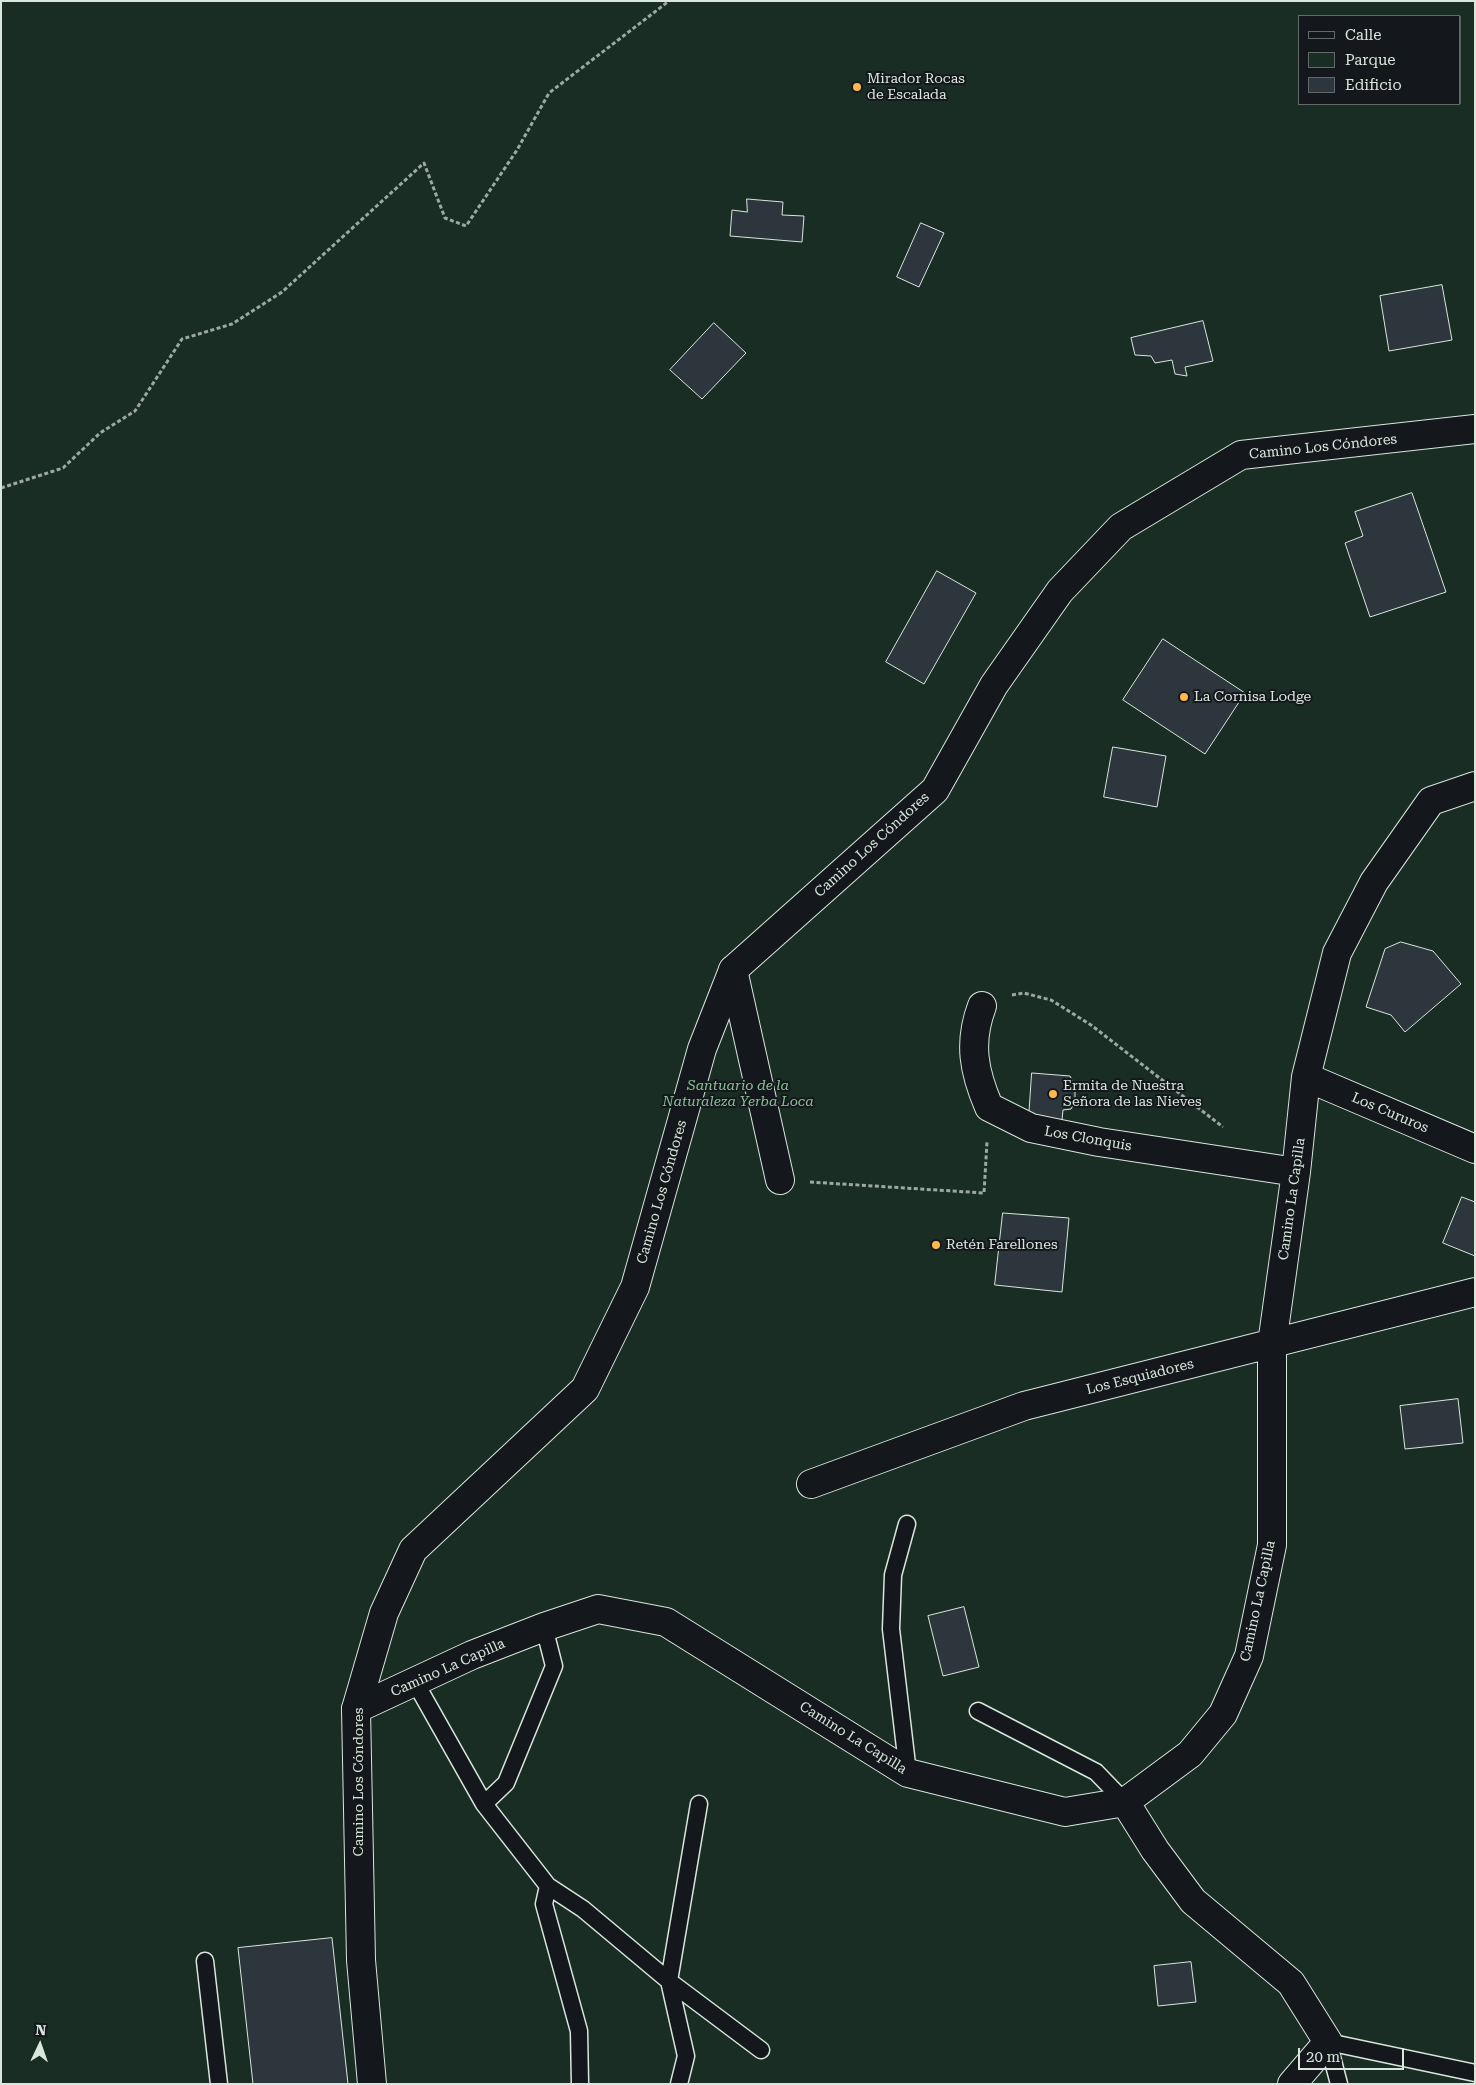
<!DOCTYPE html>
<meta charset="utf-8">
<style>
body{margin:0}
#map{position:relative;width:1476px;height:2085px;overflow:hidden;background:#14181c;font-family:"Roboto Serif",serif}
canvas{display:block}
.frame{position:absolute;inset:0;border:2px solid #d8e6dc;pointer-events:none}
.legend{position:absolute;left:1298px;top:15px;width:162px;height:90px;box-sizing:border-box;background:#14181c;border:1px solid #626a69;margin:0;padding:6px 9px;list-style:none;font-size:15px;color:#d8e6dc}
.legend li{display:flex;align-items:center;gap:10px;height:25px}
.legend b{width:25px;border:1px solid #626a69}
.north{position:absolute;left:15px;top:2020px;width:50px;height:50px;-webkit-text-stroke:4px #14181c;paint-order:stroke;rotate:3deg;font-size:14px;font-weight:700;line-height:20px;text-align:center;color:#d8e6dc}
.north::after{content:'';display:block;margin:auto;width:18px;height:22px;background:#d8e6dc;clip-path:polygon(50% 0,100% 100%,50% 72%,0 100%)}
.scale{position:absolute;left:1298px;top:2048px;width:106px;height:22px;box-sizing:border-box;border:2px solid #d8e6dc;border-top:0;padding-left:6px;font-size:15px;line-height:18px;white-space:nowrap;color:#d8e6dc;-webkit-text-stroke:4px #14181c;paint-order:stroke}
</style>
<div id="map">
<canvas width="1476" height="2085"></canvas>
<div class="frame"></div>
<ul class="legend">
<li><b style="height:6px;background:#14181c"></b>Calle</li>
<li><b style="height:14px;background:#1a2d24"></b>Parque</li>
<li><b style="height:14px;background:#2c363c"></b>Edificio</li>
</ul>
<div class="north">N</div>
<div class="scale">20 m</div>
</div>
<script>
const g = document.querySelector('canvas').getContext('2d');
g.lineJoin = 'round';
function paint(path, color) { g.fillStyle = color; g.fill(path, 'evenodd'); }
function trace(path, color, width, dash) { g.strokeStyle = color; g.lineWidth = width; g.lineCap = dash ? 'butt' : 'round'; g.setLineDash(dash || []); g.stroke(path); }
function drawText(font, color, halo, rows, align = 'center') {
  g.font = font + ' "Roboto Serif",serif'; g.lineWidth = 4; g.setLineDash([]); g.textBaseline = 'middle'; g.strokeStyle = halo; g.fillStyle = color; for (const [text, x, y, turn = 0] of rows) {
    g.save(); g.translate(x, y); g.rotate((+turn || 0) * Math.PI / 180); g.textAlign = isNaN(turn) ? turn : align; if (halo) g.strokeText(text, 0, 0); g.fillText(text, 0, 0); g.restore();
  }
}
const green = new Path2D(`
 M1,1H1475V2084H1ZM1300,16H1460V104H1300Z`);
paint(green, '#1a2d24');
trace(green, '#939e99', 1);
const building = new Path2D(`
 M747,199L783,202L782,215L804,216L802,242L730,236L732,210L747,212Z
 M921,223L944,233L919,287L897,277Z
 M1442,285L1452,340L1389,351L1380,296Z
 M1203,321L1213,361L1185,367L1187,376L1175,374L1172,360L1155,363L1151,356L1135,355L1131,338Z
 M714,323L746,353L702,399L670,370Z
 M1412,493L1446,592L1370,617L1345,543L1363,536L1355,512Z
 M937,571L976,593L924,684L886,662Z
 M1163,639L1245,693L1205,754L1123,700Z
 M1113,747L1166,756L1157,807L1104,797Z
 M1401,942L1433,951L1461,984L1405,1032L1391,1015L1366,1007L1385,949Z
 M1032,1073L1070,1076L1075,1086V1102L1071,1109L1063,1110L1062,1120L1029,1118Z
 M1462,1197L1475,1202V1256L1443,1243Z
 M1003,1213L1069,1218L1062,1292L995,1285Z
 M1458,1399L1463,1443L1405,1449L1400,1406Z
 M964,1607L979,1667L943,1676L928,1616Z
 M332,1938L348,2084H253L238,1948Z
 M1191,1962L1196,2002L1158,2006L1154,1966Z`);
paint(building, '#2c363c');
trace(building, '#d8e6dc', 1);
const service = new Path2D(`
 M907,1524L893,1575L891,1629L908,1773
 M415,1682L484,1804L548,1886L583,1909L669,1981L686,2056L679,2084
 M978,1711L1096,1772L1125,1802
 M484,1804L506,1783L554,1666L544,1627
 M699,1804L669,1981L761,2050
 M548,1886L544,1904L579,2031L580,2084
 M205,1961L219,2084
 M1339,2084L1328,2042L1475,2073`);
const minor = new Path2D(`
 M733,970L780,1180
 M982,1006C968,1043 974,1072 989,1107L1031,1128L1099,1142L1296,1172
 M1306,1077L1475,1149
 M811,1484L1024,1406L1475,1292
 M356,1709L472,1655L544,1627L598,1609L666,1622L908,1773L1065,1812L1125,1802L1190,1754L1223,1714L1249,1656L1272,1545V1344L1296,1172L1306,1077L1337,953L1374,882L1431,801L1475,786
 M1125,1802L1155,1850L1193,1901L1291,1983L1328,2042L1292,2084`);
const tertiary = new Path2D(`
 M372,2084L361,1960L356,1709L384,1613L413,1550L585,1389L635,1287L702,1049L733,970L935,790L994,685L1060,591L1121,527L1241,455L1475,429`);
trace(service, '#d8e6dc', 19);
trace(minor, '#d8e6dc', 30);
trace(tertiary, '#d8e6dc', 30);
trace(new Path2D(`
 M1,488L63,468L100,433L135,411L182,339L232,324L282,292L424,163L445,218L466,226L517,150L549,93L669,1
 M1012,995L1024,993L1051,1000L1091,1025L1223,1127
 M810,1182L984,1193L987,1142`), '#9da8a2', 3, [4, 2.5]);
trace(service, '#14181c', 16);
trace(minor, '#14181c', 28);
trace(tertiary, '#14181c', 28);
for (const [x, y, r, color] of [
 [857,87,5,"#ffb74d"],
 [1184,697,5,"#ffb74d"],
 [1053,1094,5,"#ffb74d"],
 [936,1245,5,"#ffb74d"]
]) { const dot = new Path2D(); dot.arc(x, y, r, 0, 2 * Math.PI); g.fillStyle = color; g.fill(dot); trace(dot, '#14181c', 2); }
drawText('14px', '#d8e6dc', '#14181c', [
 ["Mirador Rocas",867,79],
 ["de Escalada",867,95],
 ["La Cornisa Lodge",1194,697],
 ["Ermita de Nuestra",1063,1086],
 ["Señora de las Nieves",1063,1102],
 ["Retén Farellones",946,1245]
], 'left');
drawText('14px', '#d8e6dc', '#14181c', [
 ["Camino Los Cóndores",1323,447,-6],
 ["Camino Los Cóndores",872,845,-42],
 ["Los Cururos",1390,1113,23],
 ["Los Clonquis",1088,1139,10],
 ["Camino Los Cóndores",662,1192,-74],
 ["Camino La Capilla",1292,1199,-82],
 ["Los Esquiadores",1140,1377,-14],
 ["Camino La Capilla",1258,1601,-78],
 ["Camino La Capilla",448,1668,-24],
 ["Camino La Capilla",853,1738,32],
 ["Camino Los Cóndores",359,1782,-90]
]);
drawText('italic 14px', '#8ac095', '#14181c', [
 ["Santuario de la",738,1086],
 ["Naturaleza Yerba Loca",738,1102]
]);
</script>
